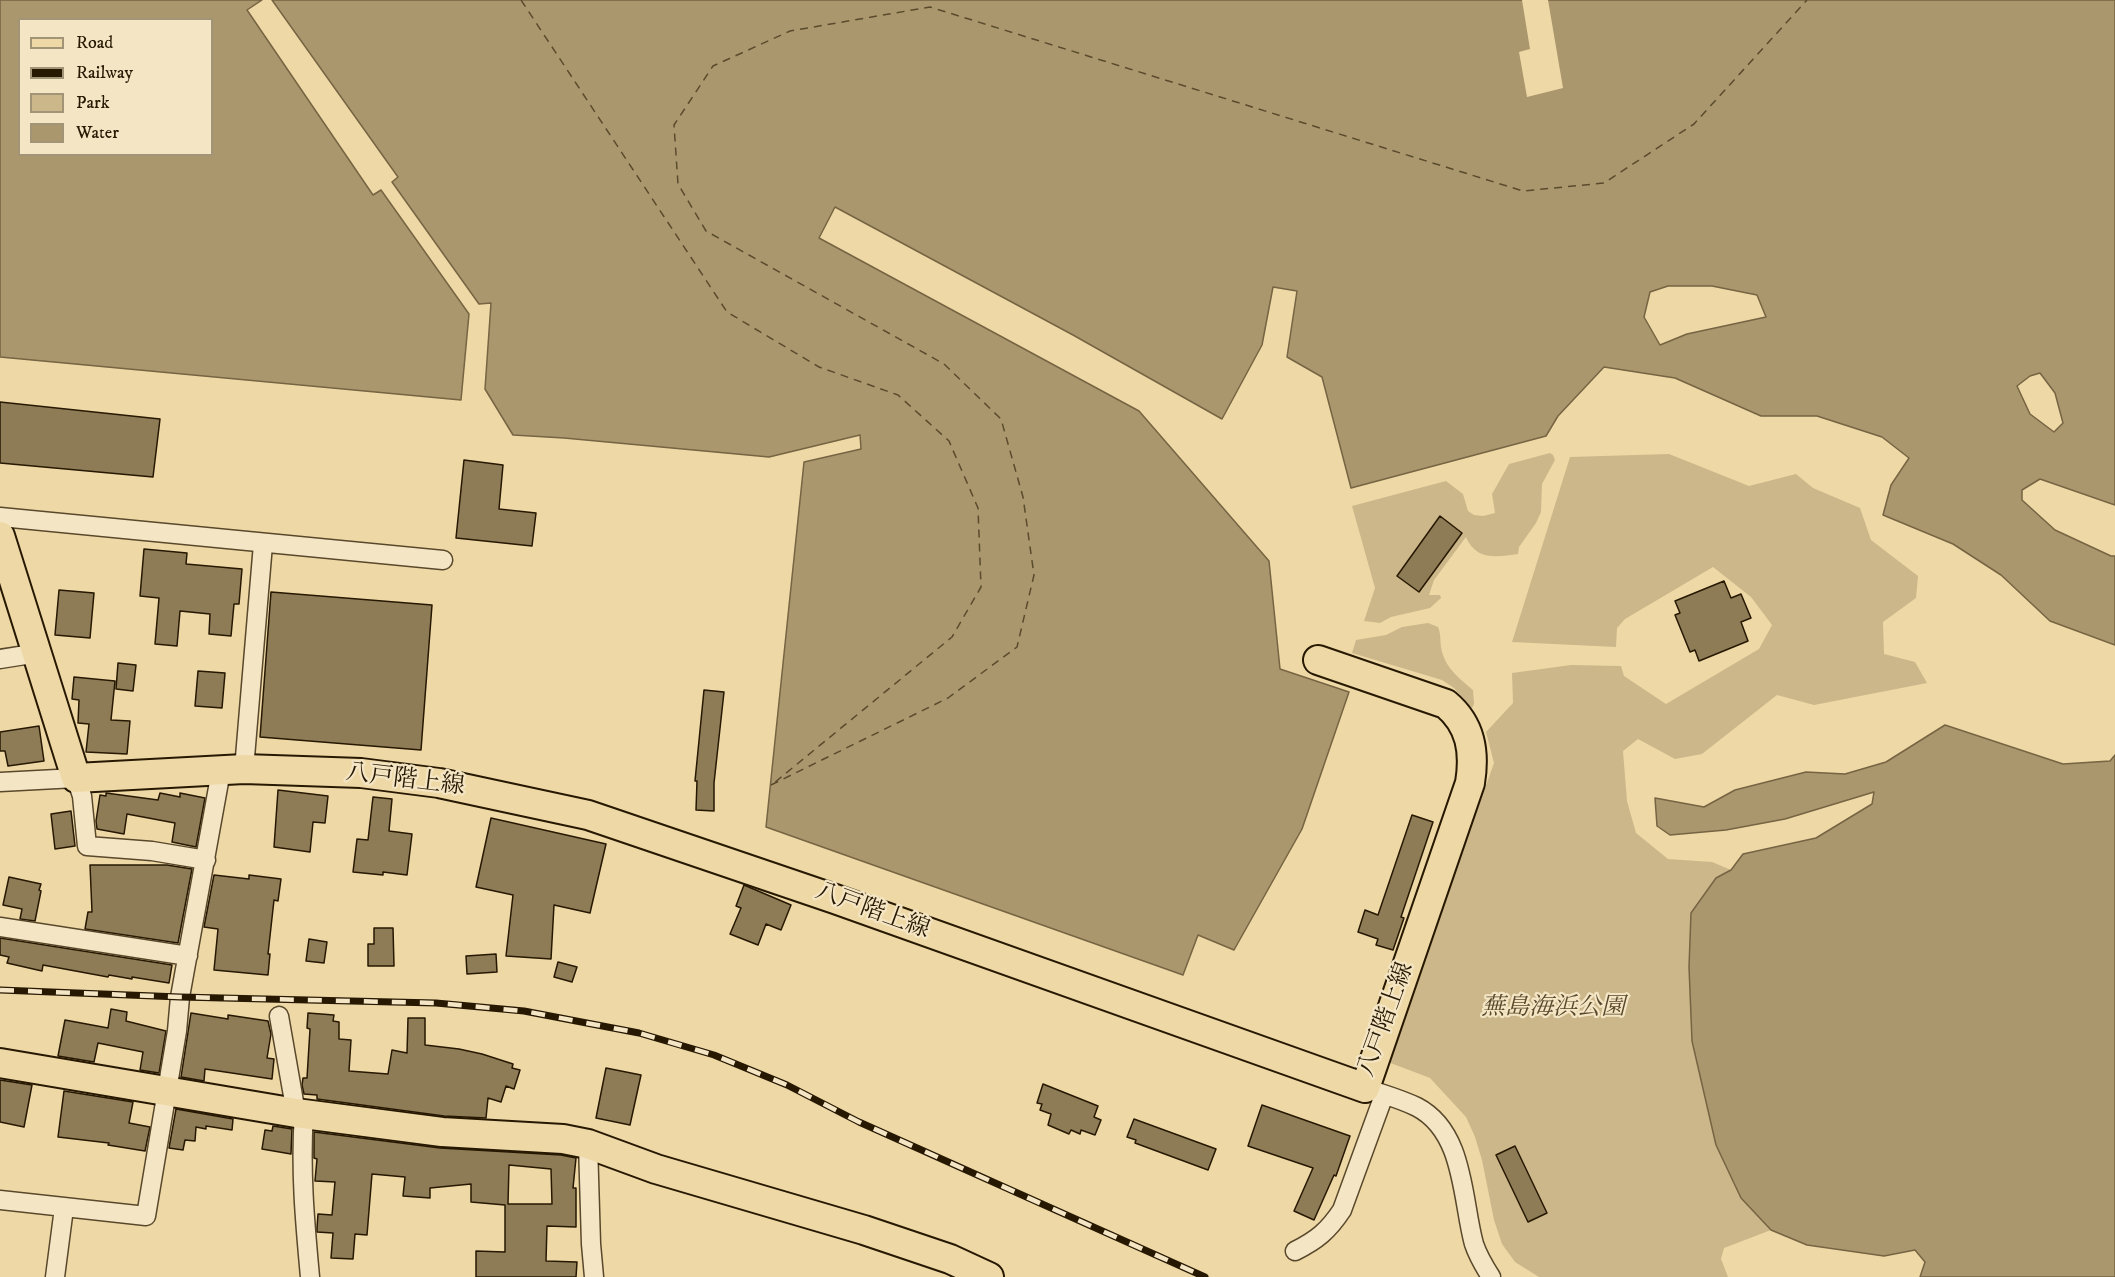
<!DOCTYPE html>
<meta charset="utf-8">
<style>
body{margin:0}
#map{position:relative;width:2115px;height:1277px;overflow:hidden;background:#eed8a6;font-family:"IM FELL DW Pica",serif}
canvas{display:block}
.legend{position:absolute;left:18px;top:18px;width:195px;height:138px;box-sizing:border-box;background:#f4e6c5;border:2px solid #a29477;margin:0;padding:8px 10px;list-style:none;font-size:18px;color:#271802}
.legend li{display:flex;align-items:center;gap:12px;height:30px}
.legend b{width:30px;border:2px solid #a29477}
</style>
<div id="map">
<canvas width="2115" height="1277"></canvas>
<ul class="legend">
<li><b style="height:8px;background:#eed8a6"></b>Road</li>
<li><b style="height:8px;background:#271802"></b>Railway</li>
<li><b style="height:16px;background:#ccb78a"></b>Park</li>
<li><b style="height:16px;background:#aa976e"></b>Water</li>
</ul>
</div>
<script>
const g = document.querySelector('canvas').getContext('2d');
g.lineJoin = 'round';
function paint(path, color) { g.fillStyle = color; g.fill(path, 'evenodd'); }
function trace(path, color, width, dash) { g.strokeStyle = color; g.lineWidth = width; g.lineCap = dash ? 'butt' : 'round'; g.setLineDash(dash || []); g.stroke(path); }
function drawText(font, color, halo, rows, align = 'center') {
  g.font = font + ' "IM FELL DW Pica","Noto Serif JP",serif'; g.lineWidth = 4.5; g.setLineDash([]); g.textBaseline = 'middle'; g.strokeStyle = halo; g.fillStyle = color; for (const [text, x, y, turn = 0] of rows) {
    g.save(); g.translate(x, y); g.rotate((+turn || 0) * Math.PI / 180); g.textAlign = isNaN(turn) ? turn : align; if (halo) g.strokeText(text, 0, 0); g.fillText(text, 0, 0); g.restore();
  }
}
paint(new Path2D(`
 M1550,453L1553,455L1555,460L1542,484L1541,512L1536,523L1519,547L1518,554C1498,557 1476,561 1466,537L1434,580L1429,595H1440L1441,598L1430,608L1391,617L1380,623L1364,621L1375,588L1352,506L1446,481L1463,494L1468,511L1474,515L1483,516L1495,513L1492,494L1509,464Z
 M1669,454L1749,486L1796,474L1813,488L1860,508L1871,540L1918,576L1916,598L1883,622L1884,654L1915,662L1927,683L1814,705L1777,695L1702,754L1675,759L1638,739L1623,751L1627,801L1636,833L1668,859L1712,862L1731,870L1716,878L1741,1198L1771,1230L1724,1248L1721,1259L1728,1277H1539L1515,1262L1502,1244L1494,1220L1482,1160L1475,1137L1466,1117L1430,1078L1388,1062L1494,763L1486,732L1513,703L1512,673L1571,665L1621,666L1624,676L1666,704L1759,649L1772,625L1751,597L1713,567L1625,619L1617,628L1616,647L1512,642L1570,457Z
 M1428,623L1438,627C1441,634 1440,639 1441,647C1444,667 1459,678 1473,690L1474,704L1472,708L1454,688L1442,680L1352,653L1356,640L1386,635L1402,627Z`), '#ccb78a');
const water = new Path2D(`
 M0,0H262L247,10L373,195L381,190L469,314L461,400L0,357ZM20,20H212V154H20Z
 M272,0H2115V505L2040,479L2022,490V500L2055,530L2111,556H2115V645L2050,621L2001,575L1953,544L1883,515L1891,485L1909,458L1882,437L1817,416H1761L1675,378L1604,367L1558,416L1546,436L1351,488L1322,377L1287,357L1297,291L1273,287L1262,345L1222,419L1073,335L835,207L819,238L1139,411L1269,561L1280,669L1349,692L1302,829L1234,950L1198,935L1183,975L766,827L804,462L861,449L860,435L769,457L564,438L513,435L485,389L491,303L479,304L392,182L398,177ZM1668,286H1712L1757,295L1766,317L1687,334L1660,345L1644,317L1650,292ZM2040,373L2055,393L2063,423L2054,432L2030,414L2017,386L2030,376Z
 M1945,725L2063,764L2110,761L2115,755V1277H1920L1925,1262L1915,1250L1884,1256L1807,1245L1771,1230L1741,1198L1716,1145L1692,1041L1689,967L1691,913L1716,878L1731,870L1743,854L1816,838L1872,804L1874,792L1785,819L1726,830L1670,835L1657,826L1655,798L1704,807L1735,790L1806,772L1845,774L1886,762Z`);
paint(water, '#aa976e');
trace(water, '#766443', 1.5);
paint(new Path2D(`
 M1522,0H1548L1563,88L1527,97L1519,52L1530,49Z`), '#eed8a6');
trace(new Path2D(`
 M521,0L727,312L819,367L898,395L949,441L978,508L981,587L952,637L774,783
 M771,785L948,698L1017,647L1034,575L1023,497L1001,419L944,364L706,231L678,184L674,125L713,66L790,31L930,7L1523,191L1604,183L1694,124L1807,0`), '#5b4b2d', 1.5, [8, 6]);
const building = new Path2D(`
 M0,402L160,419L153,477L0,463Z
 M464,460L503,465L499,509L536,513L532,546L456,538Z
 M1440,516L1462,533L1419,592L1397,576Z
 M144,549L187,553L186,564L242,569L239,604H234L231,636L209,634L210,614L180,611L177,646L155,644L159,598L140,596Z
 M1724,581L1731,598L1741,594L1751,618L1741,622L1748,641L1699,661L1695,650L1690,652L1675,615L1680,613L1675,601Z
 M59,590L94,593L90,638L55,635Z
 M271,592L432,605L421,750L260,737Z
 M118,663L136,665L133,691L116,689Z
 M198,671L225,673L222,708L195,706Z
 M74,677L115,681L111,720L130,721L127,754L86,752L89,724L78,723L79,700L72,699Z
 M704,690L724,692L714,783V811L696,810L697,781H695Z
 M39,726L44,761L8,766L5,751H0V732Z
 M278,790L328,796L325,823L313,822L310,852L274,847Z
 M106,793L158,800L160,793L180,797V793L205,798L196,847L172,842L175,823L127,814L124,834L97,829L96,821L100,795L106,796Z
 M373,797L392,799L389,831L412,834L407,875L383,872V875L353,872L357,839L368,840Z
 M71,811L75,846L55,849L51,814Z
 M1412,815L1433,822L1401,917L1404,918L1393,950L1376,945L1378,939L1358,932L1365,910L1378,915Z
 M491,818L606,844L590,913L554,905L551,959L506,956L513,895L476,887Z
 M90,865H167L192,869L178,943L85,929L88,912H92Z
 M214,875L249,879V875L281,879L278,901L274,900L268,954H270L268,975L214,970L218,929L204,927Z
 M9,877L41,884L39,890L41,891L35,921L20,919L22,909L3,905Z
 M744,885L791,905L781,930L766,924L758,945L730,934L741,908L736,906Z
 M374,928H393L394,966H368V944H374Z
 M0,938L172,965L169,983L132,977V979L109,975L108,977L43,965L42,971L7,963L9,957L0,955Z
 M309,939L327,942L324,963L306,961Z
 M496,954L497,972L467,974L466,956Z
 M558,962L577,967L572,982L554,977Z
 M111,1009L127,1012L126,1021L166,1031L159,1073L140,1070L143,1052L98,1043L94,1062L58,1056L65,1020L108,1028Z
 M191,1013L228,1019V1015L268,1021L271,1034L267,1058L274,1059L272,1079L205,1069L204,1081L181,1077Z
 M308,1013L334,1015L333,1021L339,1022V1039L351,1040L349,1071L388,1074L392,1050L407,1053L408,1018H425V1045L459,1049L482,1054L513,1064L512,1068L520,1070L514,1089L506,1086L501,1102L488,1098L486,1118L444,1116L317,1099V1095L304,1094L302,1085L303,1078H307L310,1029L307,1028Z
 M606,1068L641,1075L630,1125L596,1118Z
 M0,1080L32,1085L24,1127L0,1122Z
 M1043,1084L1098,1106L1094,1117L1101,1120L1095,1135L1081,1130L1080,1134L1071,1130L1069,1134L1048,1125L1051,1114L1040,1110L1042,1104L1037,1103Z
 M64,1091L133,1102L129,1123L150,1127L145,1151L108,1145L109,1143L58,1137Z
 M1262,1105L1350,1136L1336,1176L1334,1175L1314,1220L1294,1211L1313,1168L1248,1146Z
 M176,1109L233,1119L232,1130L206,1126V1129L196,1127L195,1141L185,1140L183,1150L169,1148Z
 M1134,1119L1216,1149L1208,1170L1135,1143L1136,1140L1127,1137Z
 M273,1126L292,1129L291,1154L262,1149L265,1130L272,1131Z
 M314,1132L440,1148L561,1155L576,1158L573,1188H576V1227L547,1226L546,1261L577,1262L576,1277H476V1251L505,1252V1205L471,1202V1184L430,1188V1198L403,1196L405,1177L372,1174L367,1235L355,1234L353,1259L331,1258L333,1233L317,1232V1228L318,1214L332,1215L335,1182L315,1181L317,1159L314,1158ZM509,1165L551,1169L552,1204H508Z
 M1515,1146L1547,1213L1528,1222L1496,1155Z`);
paint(building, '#8e7c57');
trace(building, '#271802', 1.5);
const minor = new Path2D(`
 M0,517L443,560
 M0,659L38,653
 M244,769L263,544
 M0,782L76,778L82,796L87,846L152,851L206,860
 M0,927L188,956
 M279,1016L296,1113
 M1365,1088C1382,1094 1401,1099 1417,1107C1465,1132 1462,1201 1474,1244C1478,1256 1484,1266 1491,1277
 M304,1114C300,1169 305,1223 310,1277
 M588,1144L591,1244L594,1277
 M0,1200L146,1216L177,1031L180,997L221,771
 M1295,1251C1317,1240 1328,1231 1342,1210L1384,1095
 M55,1277L64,1208`);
const primary = new Path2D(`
 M0,536L76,778L244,769L361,773L439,783L588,815L835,899L1365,1088L1470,783C1475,752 1471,725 1446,704L1318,660
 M0,1063L296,1113L442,1132L563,1139L588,1144L656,1169L864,1230L950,1259L989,1277`);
trace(minor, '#59482b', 21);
trace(primary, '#271802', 32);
trace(minor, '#f4e6c5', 18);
trace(primary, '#eed8a6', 28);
const rail = new Path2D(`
 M0,990L180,997L436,1003L524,1011L639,1033L714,1055L787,1085L859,1122L1205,1277`);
trace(rail, '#271802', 7);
trace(rail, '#f4e6c5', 4.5, [14]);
drawText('24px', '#271802', '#f4e6c5', [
 ["八戸階上線",405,781,7],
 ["八戸階上線",872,912,20],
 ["八戸階上線",1387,1020,-70]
]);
drawText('italic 24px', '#59482b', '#f4e6c5', [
 ["蕪島海浜公園",1553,1009]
]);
</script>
